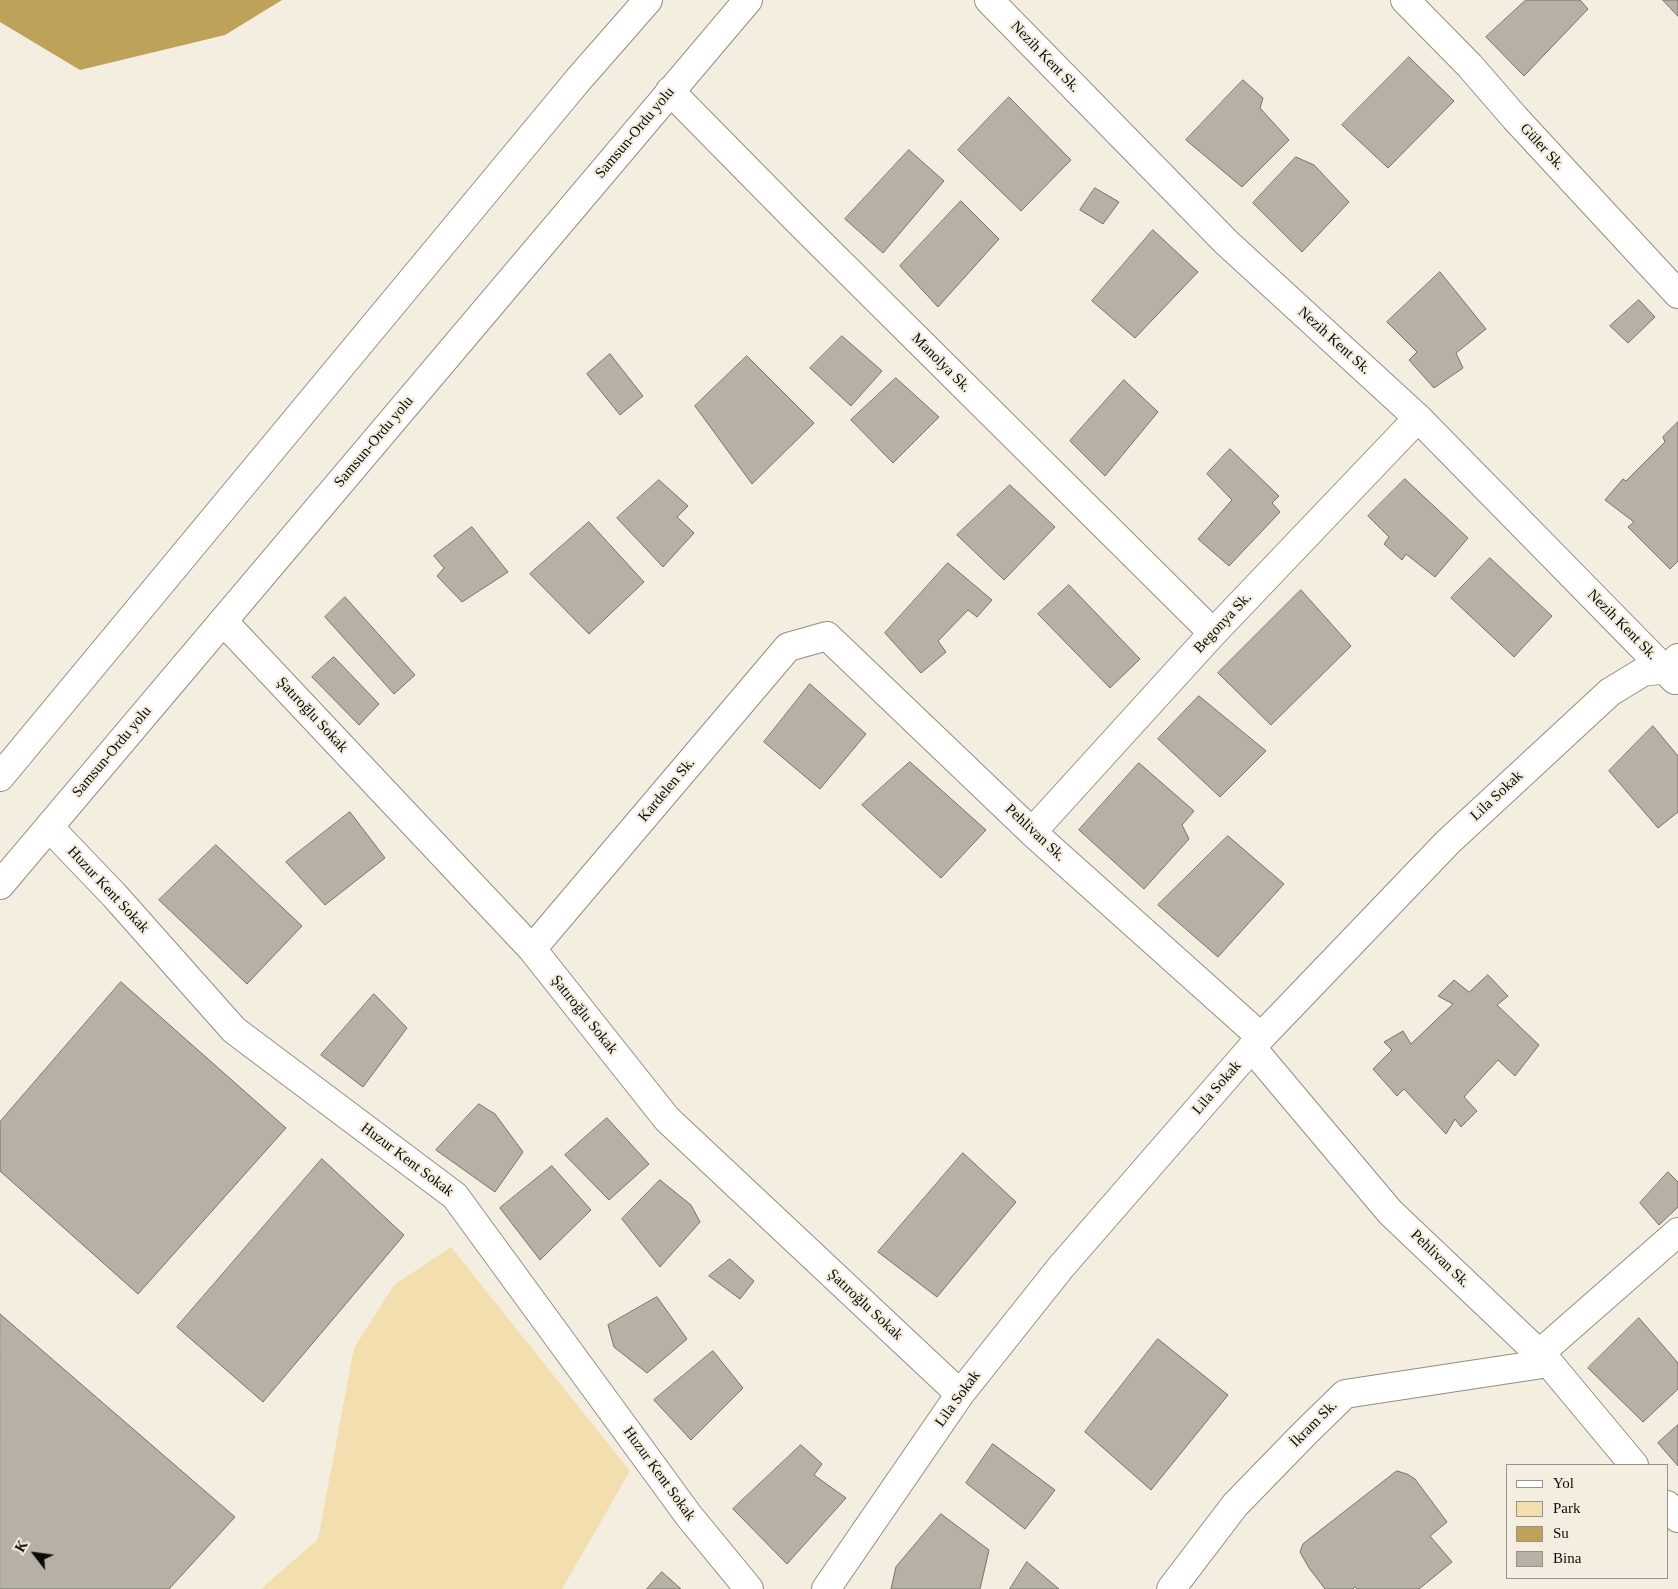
<!DOCTYPE html>
<meta charset="utf-8">
<style>
body{margin:0}
#map{position:relative;width:1678px;height:1589px;overflow:hidden;background:#f4eee1;font-family:Georgia,serif}
canvas{display:block}
.legend{position:absolute;left:1506px;top:1464px;width:162px;height:115px;box-sizing:border-box;background:#f4eee1;border:1px solid #98938a;margin:0;padding:6px 9px;list-style:none;font-size:15px;color:#0d0b07}
.legend li{display:flex;align-items:center;gap:10px;height:25px}
.legend b{width:25px;border:1px solid #98938a}
.north{position:absolute;left:10px;top:1529px;width:50px;height:50px;-webkit-text-stroke:4px #f4eee1;paint-order:stroke;rotate:300deg;font-size:14px;font-weight:700;line-height:20px;text-align:center;color:#0d0b07}
.north::after{content:'';display:block;margin:auto;width:18px;height:22px;background:#0d0b07;clip-path:polygon(50% 0,100% 100%,50% 72%,0 100%)}
</style>
<div id="map">
<canvas width="1678" height="1589"></canvas>
<ul class="legend">
<li><b style="height:6px;background:#fff"></b>Yol</li>
<li><b style="height:14px;background:#f2deaf"></b>Park</li>
<li><b style="height:14px;background:#bfa259"></b>Su</li>
<li><b style="height:14px;background:#b6b1a4"></b>Bina</li>
</ul>
<div class="north">K</div>
</div>
<script>
const g = document.querySelector('canvas').getContext('2d');
g.lineJoin = 'round';
function paint(path, color) { g.fillStyle = color; g.fill(path, 'evenodd'); }
function trace(path, color, width, dash) { g.strokeStyle = color; g.lineWidth = width; g.lineCap = dash ? 'butt' : 'round'; g.setLineDash(dash || []); g.stroke(path); }
function drawText(font, color, halo, rows, align = 'center') {
  g.font = font + ' Georgia,serif'; g.lineWidth = 4.5; g.setLineDash([]); g.textBaseline = 'middle'; g.strokeStyle = halo; g.fillStyle = color; for (const [text, x, y, turn = 0] of rows) {
    g.save(); g.translate(x, y); g.rotate((+turn || 0) * Math.PI / 180); g.textAlign = isNaN(turn) ? turn : align; if (halo) g.strokeText(text, 0, 0); g.fillText(text, 0, 0); g.restore();
  }
}
paint(new Path2D(`
 M451,1247L630,1471L562,1589H261L318,1539L354,1348L394,1285Z`), '#f2deaf');
paint(new Path2D(`
 M0,0H282L225,35L80,70L0,22Z`), '#bfa259');
const building = new Path2D(`
 M1526,0H1580L1588,9L1524,76L1486,37Z
 M1663,0H1678V16Z
 M1409,57L1454,101L1388,168L1342,125Z
 M1243,80L1263,98L1260,108L1289,140L1242,187L1186,140Z
 M1009,97L1071,160L1021,211L958,150Z
 M909,150L944,181L883,253L845,219Z
 M1296,157L1314,165L1349,202L1302,252L1253,203Z
 M1095,188L1119,202L1103,224L1080,210Z
 M961,201L999,239L938,307L900,266Z
 M1153,230L1198,272L1135,338L1092,301Z
 M1440,272L1486,329L1456,353L1463,368L1434,388L1409,360L1417,352L1387,322Z
 M1639,300L1655,317L1628,343L1610,326Z
 M842,336L882,371L851,406L810,368Z
 M610,354L643,396L620,415L587,374Z
 M747,356L814,423L752,484L695,406Z
 M896,378L939,417L893,463L851,420Z
 M1124,380L1158,412L1105,476L1070,441Z
 M1678,422V561L1670,569L1628,527L1634,522L1605,500L1623,479L1626,481L1665,442L1663,437Z
 M1230,449L1279,496L1272,503L1280,512L1229,566L1198,539L1232,500L1207,474Z
 M1405,479L1468,538L1435,577L1406,554L1402,560L1384,544L1389,537L1368,516Z
 M659,480L688,506L677,517L694,533L663,567L617,518Z
 M1010,485L1055,527L1004,580L957,535Z
 M589,522L644,582L589,634L530,574Z
 M472,527L508,572L462,602L437,576L444,568L434,556Z
 M1490,558L1552,616L1514,657L1451,598Z
 M948,563L992,600L977,617L968,610L938,641L946,652L921,673L885,633Z
 M1069,585L1140,659L1110,688L1038,614Z
 M1301,590L1351,646L1271,725L1218,673Z
 M345,597L415,675L394,694L325,617Z
 M334,657L379,704L359,725L312,677Z
 M810,684L866,734L820,789L764,742Z
 M1199,696L1266,751L1220,797L1158,739Z
 M1653,726L1678,756V812L1658,828L1609,771Z
 M910,762L986,830L941,878L862,805Z
 M1139,763L1194,811L1182,825L1189,839L1144,889L1079,830Z
 M350,812L385,858L325,905L286,862Z
 M1228,836L1284,884L1218,957L1158,905Z
 M216,845L302,926L247,984L159,900Z
 M1488,975L1508,996L1497,1005L1539,1045L1515,1076L1498,1060L1464,1097L1477,1111L1461,1127L1455,1119L1446,1134L1404,1089L1397,1096L1373,1069L1392,1050L1384,1042L1403,1031L1411,1044L1453,1004L1438,996L1454,980L1469,992Z
 M121,982L286,1128L138,1294L0,1171V1122Z
 M374,994L407,1028L363,1087L321,1055Z
 M479,1104L495,1114L523,1152L495,1192L436,1150Z
 M607,1118L649,1164L609,1200L565,1155Z
 M963,1153L1016,1202L937,1297L878,1252Z
 M322,1159L404,1235L263,1402L177,1327Z
 M552,1166L591,1210L540,1260L500,1208Z
 M1668,1172L1678,1182V1207L1659,1225L1640,1203Z
 M660,1180L691,1205L700,1222L660,1267L622,1219Z
 M730,1259L754,1281L740,1299L709,1276Z
 M657,1297L687,1339L647,1373L614,1347L608,1325Z
 M0,1314L235,1517L169,1589H0Z
 M1639,1318L1678,1363V1389L1643,1422L1588,1368Z
 M1158,1339L1228,1395L1151,1490L1085,1432Z
 M713,1351L743,1388L691,1440L654,1400Z
 M1678,1425V1466L1658,1443Z
 M993,1444L1055,1490L1025,1529L966,1483Z
 M801,1445L822,1464L814,1475L846,1498L787,1564L733,1509Z
 M1397,1471L1407,1474L1415,1479L1447,1522L1430,1536L1452,1562L1419,1589H1357L1355,1587L1353,1589H1325L1309,1568L1300,1552L1303,1544Z
 M941,1514L989,1550L980,1589H891L896,1567Z
 M1027,1562L1059,1589H1010Z
 M662,1572L681,1589H647Z`);
paint(building, '#b6b1a4');
trace(building, '#777267', 1);
const street = new Path2D(`
 M989,0L1226,242L1418,418L1675,680
 M1405,0L1470,66L1515,118L1678,294
 M670,91L800,223L1213,633
 M223,621L532,949L667,1119L960,1394
 M49,827L115,896L234,1030L455,1196L689,1516L749,1589
 M1032,832L1213,633L1418,418
 M532,949L788,647L827,636L1032,832L1261,1037
 M1252,1048L1390,1212L1549,1363L1634,1465
 M1539,1354L1678,1232
 M1667,1505L1678,1518
 M826,1589L960,1394L1061,1267L1261,1037L1448,842L1610,692L1643,672L1666,669L1678,658
 M1171,1589L1235,1505L1305,1433L1345,1394L1549,1363`);
const highway = new Path2D(`
 M0,777L578,80L648,0
 M0,885L748,0`);
trace(street, '#938e82', 30);
trace(highway, '#938e82', 30);
trace(street, '#fff', 28);
trace(highway, '#fff', 28);
drawText('15px', '#0d0b07', '#f4eee1', [
 ["Nezih Kent Sk.",1045,57,46],
 ["Samsun-Ordu yolu",635,133,-50],
 ["Güler Sk.",1542,147,47],
 ["Nezih Kent Sk.",1334,341,42],
 ["Manolya Sk.",941,363,45],
 ["Samsun-Ordu yolu",374,442,-50],
 ["Begonya Sk.",1223,623,-47],
 ["Nezih Kent Sk.",1622,625,45],
 ["Şatıroğlu Sokak",312,715,47],
 ["Samsun-Ordu yolu",112,752,-50],
 ["Kardelen Sk.",667,790,-50],
 ["Lila Sokak",1497,796,-43],
 ["Pehlivan Sk.",1035,833,43],
 ["Huzur Kent Sokak",108,890,47],
 ["Şatıroğlu Sokak",584,1015,51],
 ["Lila Sokak",1217,1088,-49],
 ["Huzur Kent Sokak",407,1160,37],
 ["Pehlivan Sk.",1440,1259,44],
 ["Şatıroğlu Sokak",865,1305,43],
 ["Lila Sokak",958,1399,-54],
 ["İkram Sk.",1314,1424,-45],
 ["Huzur Kent Sokak",659,1474,54]
]);
</script>
